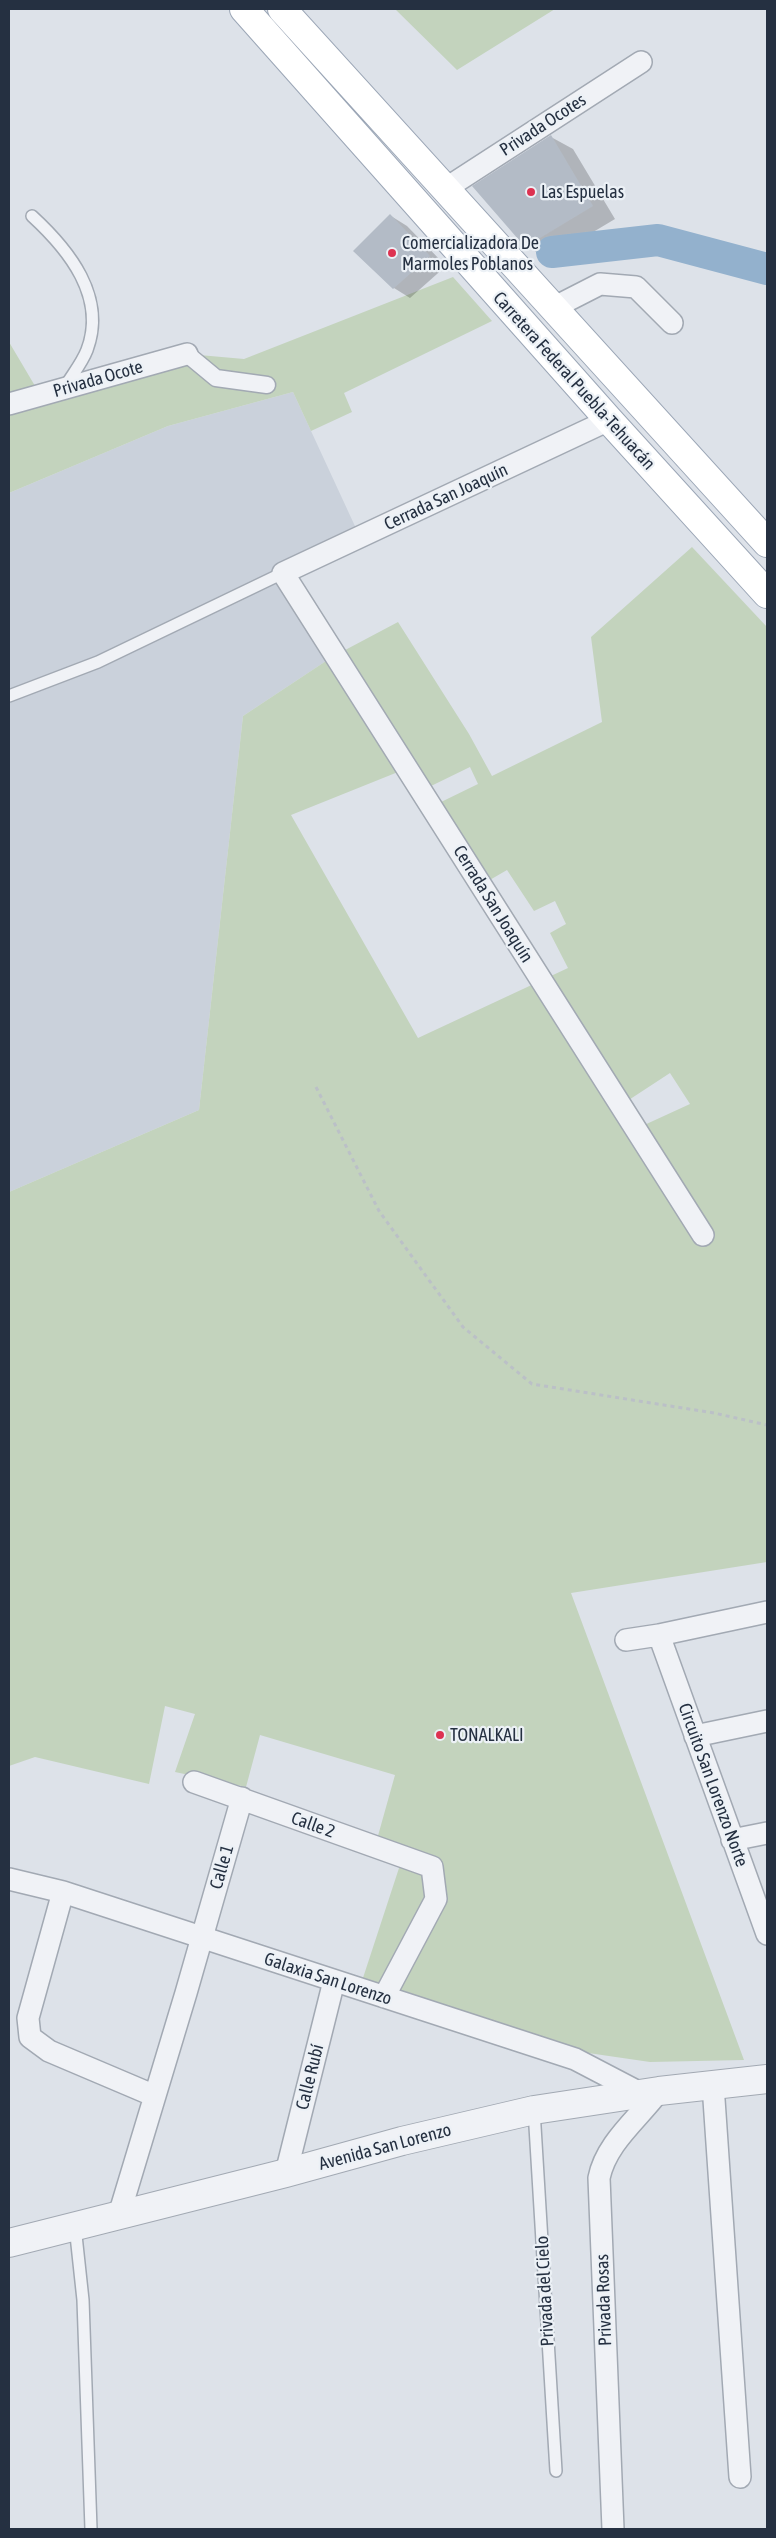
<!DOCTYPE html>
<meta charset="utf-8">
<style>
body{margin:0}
#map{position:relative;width:776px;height:2538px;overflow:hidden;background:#dde2e9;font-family:"Asap Condensed",sans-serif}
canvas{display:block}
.frame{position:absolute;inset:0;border:10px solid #253041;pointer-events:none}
</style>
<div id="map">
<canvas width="776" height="2538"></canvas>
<div class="frame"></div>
</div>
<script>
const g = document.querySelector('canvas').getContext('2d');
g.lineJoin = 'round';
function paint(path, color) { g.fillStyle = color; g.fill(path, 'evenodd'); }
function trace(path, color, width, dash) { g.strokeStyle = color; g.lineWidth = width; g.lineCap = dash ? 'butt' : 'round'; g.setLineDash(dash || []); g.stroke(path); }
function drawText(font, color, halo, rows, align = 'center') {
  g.font = font + ' "Asap Condensed",sans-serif'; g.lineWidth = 4.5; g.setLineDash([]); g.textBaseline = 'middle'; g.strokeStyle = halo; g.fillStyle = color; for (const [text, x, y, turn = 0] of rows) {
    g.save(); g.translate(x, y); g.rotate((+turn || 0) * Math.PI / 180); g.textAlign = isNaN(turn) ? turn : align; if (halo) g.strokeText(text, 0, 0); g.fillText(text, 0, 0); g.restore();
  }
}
paint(new Path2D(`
 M293,392L360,537L280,573L332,657L243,716L199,1110L9,1192V493L168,426Z`), '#cad1db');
paint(new Path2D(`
 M395,9H555L457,70Z
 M453,277L492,321L344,393L352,412L311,431L293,392L168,426L9,493V401L188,354L244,359Z
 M9,342L38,391L9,397Z
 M692,547L767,627V1562L571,1593L744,2060L650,2062L554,2048L360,1987L400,1865L374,1850L395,1775L260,1735L246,1787L175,1772L195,1714L165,1706L149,1784L35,1757L9,1766V1192L199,1110L243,716L332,657L398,622L469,734L492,776L602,722L591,637ZM470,767L478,784L439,803L431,786ZM403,770L476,888L507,870L534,911L555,901L566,924L550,933L568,968L418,1038L291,815ZM670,1073L690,1104L629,1132L615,1109Z`), '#c3d3bd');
paint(new Path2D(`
 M551,137L573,149L615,219L548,259L526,246Z
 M391,216L407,226L446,266L410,298L394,288Z`), '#0003');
trace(new Path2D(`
 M552,252L658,240L767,269`), '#93b1cd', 32);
paint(new Path2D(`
 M551,135L593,206L525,247L472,186Z
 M390,214L430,256L393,289L353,251Z`), '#b3bbc6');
const service = new Path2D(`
 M32,216C69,250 107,297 87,350C82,363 72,375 65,387
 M9,696L98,662L283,573
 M534,2110L556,2471
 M75,2226L83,2300L91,2529`);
const pedestrian = new Path2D(`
 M187,354L216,378L267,385`);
const minor = new Path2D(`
 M445,189L641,62
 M553,308L600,284L636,287L672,323
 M9,404L187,354
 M609,420L283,573L703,1235
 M659,1635L767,1934
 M626,1640L659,1635L767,1612
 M695,1736L767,1721
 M194,1782L432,1867L436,1899L384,1997
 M732,1840L767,1833
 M9,1879L63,1892L575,2059L642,2094
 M63,1892L28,2018L30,2037L49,2051L155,2096
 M713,2085L740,2477
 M286,2173L334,1981
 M119,2215L186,1993L242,1798
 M613,2529L599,2178C606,2143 638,2119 659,2091`);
const tertiary = new Path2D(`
 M9,2243L286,2173L402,2141L534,2110L659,2091L767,2079`);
const primary = new Path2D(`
 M244,9L609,420L767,594
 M282,9L767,543`);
trace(service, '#a2a9b3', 14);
trace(pedestrian, '#a2a9b3', 19);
trace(minor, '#a2a9b3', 24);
trace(tertiary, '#a2a9b3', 30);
trace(primary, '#9ba6b6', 30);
trace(new Path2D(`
 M316,1087L379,1211L463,1327L532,1384L714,1413L767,1425`), '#bbc0c7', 3, [4, 4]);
trace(service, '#f0f2f6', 11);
trace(pedestrian, '#f0f2f6', 16);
trace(minor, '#f0f2f6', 21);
trace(tertiary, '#f0f2f6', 28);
trace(primary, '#fff', 28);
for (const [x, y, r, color] of [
 [531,192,5,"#dd3251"],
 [392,253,5,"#dd3251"],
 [440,1735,5,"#dd3251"]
]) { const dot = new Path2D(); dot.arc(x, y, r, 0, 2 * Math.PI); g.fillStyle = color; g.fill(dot); trace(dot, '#ecf1f6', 2); }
drawText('18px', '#253041', '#ecf1f6', [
 ["Privada Ocotes",543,125,-33],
 ["Privada Ocote",98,379,-16],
 ["Carretera Federal Puebla-Tehuacán",574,381,48],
 ["Cerrada San Joaquín",446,497,-25],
 ["Cerrada San Joaquín",493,904,58],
 ["Circuito San Lorenzo Norte",713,1785,70],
 ["Calle 2",313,1825,20],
 ["Calle 1",222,1867,-74],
 ["Galaxia San Lorenzo",328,1979,18],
 ["Calle Rubí",310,2077,-76],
 ["Avenida San Lorenzo",385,2147,-15],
 ["Privada del Cielo",545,2291,-93],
 ["Privada Rosas",604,2300,-92]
]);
drawText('18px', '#253041', '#ecf1f6', [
 ["Las Espuelas",541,192],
 ["Comercializadora De",402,243],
 ["Marmoles Poblanos",402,264],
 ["TONALKALI",450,1735]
], 'left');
</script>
